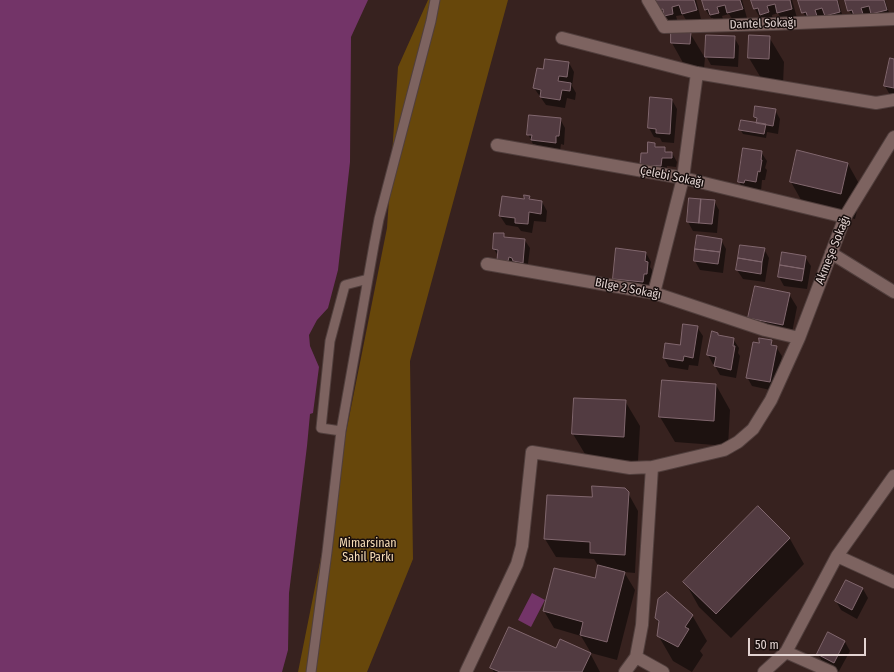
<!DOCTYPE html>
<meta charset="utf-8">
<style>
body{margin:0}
#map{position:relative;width:894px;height:672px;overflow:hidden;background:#37221f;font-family:"Fira Sans Condensed",sans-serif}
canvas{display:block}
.scale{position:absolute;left:748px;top:638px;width:118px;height:18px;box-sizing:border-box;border:2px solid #e2d3d1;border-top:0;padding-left:5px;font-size:12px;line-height:14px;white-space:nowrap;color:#e2d3d1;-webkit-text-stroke:3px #180e0d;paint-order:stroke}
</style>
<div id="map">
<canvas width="894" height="672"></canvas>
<div class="scale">50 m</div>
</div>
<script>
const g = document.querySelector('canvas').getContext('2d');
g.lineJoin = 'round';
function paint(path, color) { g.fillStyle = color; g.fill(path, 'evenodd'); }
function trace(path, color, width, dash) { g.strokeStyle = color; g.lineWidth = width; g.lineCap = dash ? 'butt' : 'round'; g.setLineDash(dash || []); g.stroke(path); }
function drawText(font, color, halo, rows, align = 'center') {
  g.font = font + ' "Fira Sans Condensed",sans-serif'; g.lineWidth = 3; g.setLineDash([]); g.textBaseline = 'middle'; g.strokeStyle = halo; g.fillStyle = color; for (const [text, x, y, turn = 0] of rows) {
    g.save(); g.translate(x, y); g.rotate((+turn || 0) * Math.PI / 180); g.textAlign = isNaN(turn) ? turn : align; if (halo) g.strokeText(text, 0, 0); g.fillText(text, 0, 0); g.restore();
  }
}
paint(new Path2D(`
 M428,0H508L410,361L413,559L367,672H298L387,228L398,67Z`), '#67470b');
paint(new Path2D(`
 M0,0H368L351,37L350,162L338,270L328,308L317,320L309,335L310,346L319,367L313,413L310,414L307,446L289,593L288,650L282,672H0Z
 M532,593L545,600L531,627L518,620Z`), '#733468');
paint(new Path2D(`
 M657,0H696L701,19L688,23L683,15L676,16L678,23L671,25L667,18L665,19L660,10Z
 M703,0H742L747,18L734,22L729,14L722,16L724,22L716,24L713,18H711L705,9Z
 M753,0H792L797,18L783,22L778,13L772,15L773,21L766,24L762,17L760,18L755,9Z
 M799,0H838L844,21H808L803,12Z
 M846,0H885L891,19H854L849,10Z
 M690,33L705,58L704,68H686L672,43Z
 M750,36L769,37L784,62L783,84L764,83L749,58Z
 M734,37L739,46L738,67L711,65L706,56Z
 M894,60V96L890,95L885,86Z
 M569,63L574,72L572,86L576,93L575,100L567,98L565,108L546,105L534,88L544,70Z
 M651,98L672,100L677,109L674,143L662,142L660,138L654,137L649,128Z
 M775,110L780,119L778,134L767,132L766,138L743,134L740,129L757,124V121L755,117Z
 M560,119L565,128L564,145L561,144L560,151L538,148L535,144H533L528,134Z
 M655,144L657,148H665L667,153H672L677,162L676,167L667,166L666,175L641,164Z
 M761,152L767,161L765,168L767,170L765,180H762L761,191L749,189L744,191L739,182Z
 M848,164L862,189L855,219L805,207L791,182Z
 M529,197L532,201L542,202L547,211L546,222L534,221L532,233L521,231L518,227L506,225L500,216Z
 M714,201L719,210L717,233L693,231L688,222Z
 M503,234L505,238L524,239L530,248L527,271L503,268L498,256L494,249Z
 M721,240L726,249L723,273L700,270L695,261Z
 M764,249L769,258L765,282L743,279L737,270Z
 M646,253L651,262L650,267L653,271L652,283L649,282L648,291L619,288L614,279Z
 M805,257L811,266L807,289L784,286L779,277Z
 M789,294L797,307L791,338L757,331L749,317Z
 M697,327L703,336L698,366L689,365L688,370L669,367L664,358L681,346Z
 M718,334L720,337L733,339L739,348L738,353L740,356L736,378L720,375L715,366V364H713L708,355Z
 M771,341L774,347H776L782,356L775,391L752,386L747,377L759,344Z
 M716,385L730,410L728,446L675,442L660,417Z
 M625,401L640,426L638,461L588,459L573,434Z
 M628,493L638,511L635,573L624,572L635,590L617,660L591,653L581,636L554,628L544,611L595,580L599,567L594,559L556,557L545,539L548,496L593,498Z
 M758,507L790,539L804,564L731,638L699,607L685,582Z
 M846,581L863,589L868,598L857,619L841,610L836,601Z
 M692,615L707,641L700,651L703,655L692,672L673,661L658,635L659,624L656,618Z
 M828,633L845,642L850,651L839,671L823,663L818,654Z
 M557,650L590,653L600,672H494L491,668Z`), '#0007');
const building = new Path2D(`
 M656,0H694L697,10L682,14L679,5L672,7L673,14L664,16L663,9L659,10Z
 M702,0H740L743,9L727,13L725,5L717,7L719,13L710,15L708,9L705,10Z
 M751,0H790L792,9L777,13L775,4L767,6L769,12L760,15L758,8L754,9Z
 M798,0H837L840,12L825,16L822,8L815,10L817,16L808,18L806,12L802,13Z
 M845,0H884L887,10L871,14L869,6L861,8L863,14L854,16L852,10L848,11Z
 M671,32H691L690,44L671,43Z
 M706,35L735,36L734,58L705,57Z
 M749,35L770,36L769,59L748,58Z
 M890,58L894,59V88L884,86Z
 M545,59L569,62L567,77L559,76L558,81L571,83L570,91L562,90L560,100L540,97L541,90L533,88L537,68L543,69Z
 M650,97L672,99L670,134L656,133V129L648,128Z
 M755,106L776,109L773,126L756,123L757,118L754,117Z
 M529,115L561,118L559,136H556V143L531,140L532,135H527Z
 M741,120L766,124L764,134L739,130Z
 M648,142L655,143V147H665V152H672V158H662L661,166L640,165L641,153H647Z
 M743,148L762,151L761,160H762L760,172L758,171L756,182L745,180L744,183L738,182Z
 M797,150L848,163L841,194L790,182Z
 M524,195L530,196L529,199L542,201L541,214L529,212L528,224L515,223V218L499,216L502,196L524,199Z
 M689,198L701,199L699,223L687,222Z
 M701,199L715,200L712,224L699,223Z
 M494,233H504V237L525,239L523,263L513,261L512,258L509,257L508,261L497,260L498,250L493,249Z
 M697,235L722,239L720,252L695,249Z
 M740,245L765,248L762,262L738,258Z
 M616,248L646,252L645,261L648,262L647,274H644L643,282L613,279Z
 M695,249L720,252L718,264L694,261Z
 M782,252L806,256L804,269L780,265Z
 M738,258L762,262L761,274L736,270Z
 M780,265L804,269L802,281L778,277Z
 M755,286L790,293L783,325L748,318Z
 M683,324L698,326L693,358L684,356L683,361L663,358L665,343L680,345Z
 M712,331L718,333V335L734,338L733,346H735L731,370L714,366L716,357L707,355Z
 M759,338L772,340L771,345L777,346L770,382L746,378L753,342L759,343Z
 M662,380L716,384L714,421L659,417Z
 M574,398L626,400L624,437L572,434Z
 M592,486L625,488L629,492L625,555L590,553V542L544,539L547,495L592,497Z
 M758,506L790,538L716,614L683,582Z
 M598,565L625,572L607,642L580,635L583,622L543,611L554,568L595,578Z
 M846,580L863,588L852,610L835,601Z
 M667,592L693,615L685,627L689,629L678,647L657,636L659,621L655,618L658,599Z
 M509,627L556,648L560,639L591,653L582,672H500L490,668Z
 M828,632L845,641L834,663L817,654Z`);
paint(building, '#523b41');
trace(building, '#81676e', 1);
const pedestrian = new Path2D(`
 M341,431L321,428L330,341L345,285L368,279
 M311,672L327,552L341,431L374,245L379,219L431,21L435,0`);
const minor = new Path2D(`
 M648,0L664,27L773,24L894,19
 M562,38L697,73L876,103L894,100
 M497,145L683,178L845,217
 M831,253L894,292
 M487,264L654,293L765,330L799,338L845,217L894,137
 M654,293L683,178L697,73
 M837,556L894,582
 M786,652L831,672
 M636,657L642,625L652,467
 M466,672L517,564L522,546L532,452L630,468L652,467L724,450L738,442L753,429L771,400L799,338
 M625,672L636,657L663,672
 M764,672L786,652L837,556L894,476`);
trace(pedestrian, '#513f3d', 11);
trace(minor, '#513f3d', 14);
trace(pedestrian, '#7d6360', 9);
trace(minor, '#7d6360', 12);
drawText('12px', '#e2d3d1', '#180e0d', [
 ["Dantel Sokağı",763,24,-2],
 ["Çelebi Sokağı",672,177,11],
 ["Akmeşe Sokağı",833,250,-68],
 ["Bilge 2 Sokağı",628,289,11]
]);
drawText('12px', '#f9dfb9', '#180e0d', [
 ["Mimarsinan",368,544],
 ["Sahil Parkı",368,558]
]);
</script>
